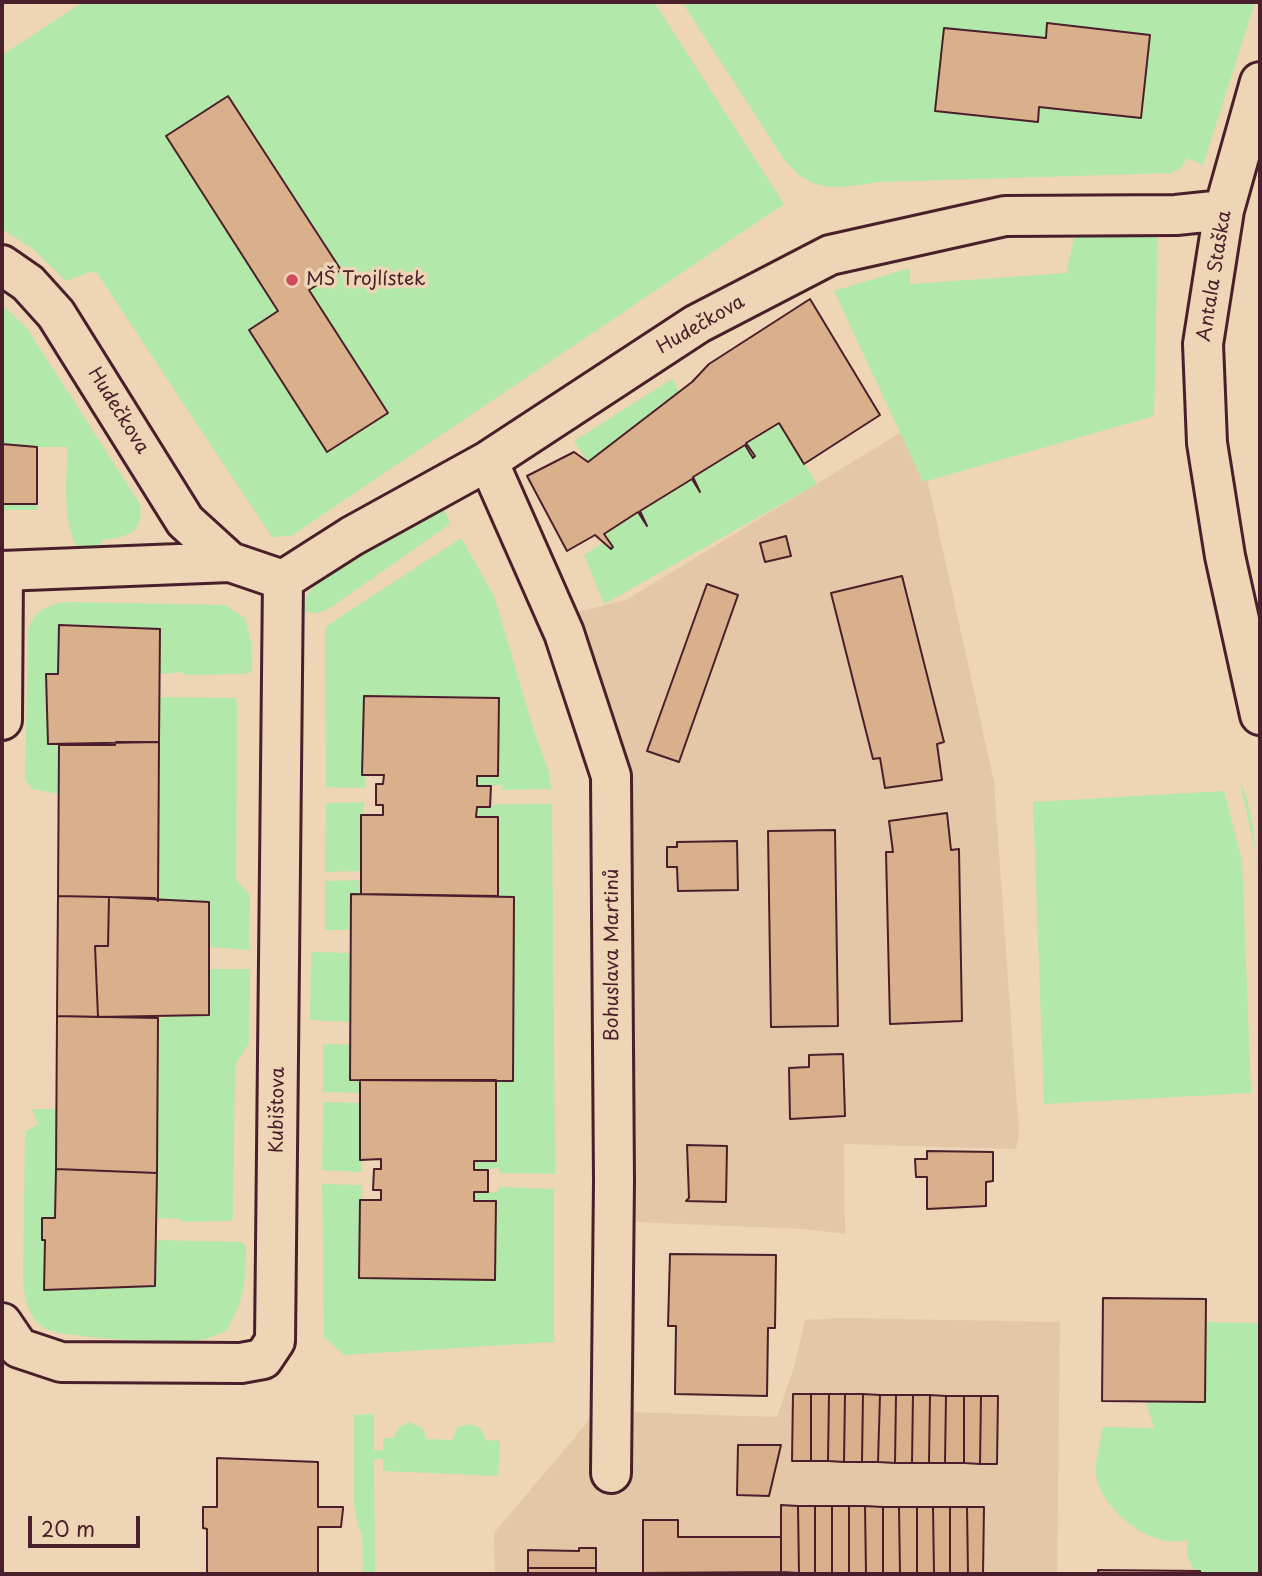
<!DOCTYPE html>
<meta charset="utf-8">
<style>
body{margin:0}
#map{position:relative;width:1262px;height:1576px;overflow:hidden;background:#edd5b6;font-family:"Playpen Sans",sans-serif}
canvas{display:block}
.frame{position:absolute;inset:0;border:4px solid #4a1f2b;pointer-events:none}
.scale{position:absolute;left:28px;top:1516px;width:112px;height:32px;box-sizing:border-box;border:4px solid #4a1f2b;border-top:0;padding-left:9px;font-size:21px;line-height:24px;white-space:nowrap;color:#4a1f2b;-webkit-text-stroke:5px #edd5b6;paint-order:stroke}
</style>
<div id="map">
<canvas width="1262" height="1576"></canvas>
<div class="frame"></div>
<div class="scale">20 m</div>
</div>
<script>
const g = document.querySelector('canvas').getContext('2d');
g.lineJoin = 'round';
function paint(path, color) { g.fillStyle = color; g.fill(path, 'evenodd'); }
function trace(path, color, width, dash) { g.strokeStyle = color; g.lineWidth = width; g.lineCap = dash ? 'butt' : 'round'; g.setLineDash(dash || []); g.stroke(path); }
function drawText(font, color, halo, rows, align = 'center') {
  g.font = font + ' "Playpen Sans",sans-serif'; g.lineWidth = 7; g.setLineDash([]); g.textBaseline = 'middle'; g.strokeStyle = halo; g.fillStyle = color; for (const [text, x, y, turn = 0] of rows) {
    g.save(); g.translate(x, y); g.rotate((+turn || 0) * Math.PI / 180); g.textAlign = isNaN(turn) ? turn : align; if (halo) g.strokeText(text, 0, 0); g.fillText(text, 0, 0); g.restore();
  }
}
paint(new Path2D(`
 M915,424L994,782L1019,1134L1016,1149L844,1144L845,1234L805,1229L634,1222L612,723L577,612L626,600Z
 M842,1318L1060,1322L1057,1574H495L494,1533L597,1411L777,1417L795,1364L805,1320Z`), '#e4c7a6');
paint(new Path2D(`
 M83,2H654L784,204L291,536L272,537L97,273L90,272L66,281L34,250L2,229V55ZM227,96L341,270L309,290L387,413L328,452L249,330L278,311Z
 M682,2H1255L1203,165L1187,158L1181,168L1171,173L878,182C836,189 811,194 783,158ZM1048,24L1150,35L1141,118L1039,107L1038,121L936,111L944,28L1046,38Z
 M1158,226L1154,416L923,482L834,291L910,268V284L1066,273L1074,238Z
 M2,305L26,327L140,504C144,534 127,537 101,540V554L83,557C60,526 67,484 67,447H10L9,444H2Z
 M672,379L686,401L588,462L574,441Z
 M779,423L817,484L604,604L584,555L606,541L612,548L604,534L638,512L647,526L640,511L692,479L700,491L693,477L745,445L754,457L746,443Z
 M2,504H37V510H2Z
 M443,504L450,524L330,608L318,613L301,612L305,598L316,584Z
 M461,538L494,596L534,731L549,772L551,789L502,790V785L477,786V776H498V698L364,696L362,774L365,775V788L326,787L325,627Z
 M70,602L225,605L245,618L251,642L252,670L245,674L184,675V672L159,674L105,625H60L58,674H46L48,744L59,745V794L32,789L25,780L28,630C34,610 50,603 70,602Z
 M159,697L235,698L237,702L236,880L250,895L249,950L209,947V902L158,901Z
 M1240,783C1262,818 1260,944 1260,994L1259,867Z
 M1224,791L1242,860L1251,1093L1044,1104L1033,802Z
 M364,802L361,871L325,872L326,803Z
 M502,804H552L555,1174L499,1173V1168L474,1170V1161L496,1160V1080L514,897L498,896V817H476L477,807Z
 M361,880V894H351V930H325V881Z
 M311,952L351,953L350,1022L310,1020Z
 M209,969H250L249,1043L235,1065L233,1217L232,1221L181,1222V1219L156,1218L158,1018H165V1014L209,1015Z
 M323,1044L350,1045V1080H360V1093L323,1092Z
 M323,1102L360,1103L362,1172L322,1170Z
 M32,1109H56L55,1218L42,1219V1240H45V1290L155,1286L156,1240L242,1242L246,1247C246,1282 244,1301 226,1331C218,1334 209,1338 200,1340C180,1344 59,1338 44,1328C28,1317 24,1297 23,1279L25,1132L38,1124Z
 M322,1184L362,1185L359,1278L495,1280L474,1192H498L499,1187L554,1189V1342L344,1355L324,1337Z
 M1206,1322L1260,1323V1574H1201L1200,1571H1194L1187,1555L1188,1539C1155,1553 1102,1510 1096,1476C1094,1462 1101,1441 1103,1427L1154,1428L1146,1402H1205Z
 M374,1414V1450H383V1438H393L399,1427L410,1422L422,1428L427,1439L452,1440L458,1427L471,1424L481,1429L486,1440L500,1441L498,1476L383,1471V1459H374L375,1574H363L362,1532L359,1530L354,1505V1415Z`), '#b2e8aa');
const building = new Path2D(`
 M1047,23L1150,35L1141,118L1039,107L1038,122L935,111L944,28L1046,38Z
 M228,96L341,270L309,290L388,413L327,452L249,330L278,311L166,136Z
 M810,299L880,415L804,464L779,423L746,443L755,456L753,458L745,445L693,477L700,492L692,479L640,511L647,526L638,512L604,534L613,547L611,549L595,535L567,551L527,476L574,452L588,462L692,382L709,364Z
 M2,444L37,447V504H2Z
 M786,536L791,556L765,562L760,543Z
 M902,576L944,742L937,744L942,780L885,788L880,758L873,759L831,593Z
 M707,584L738,595L679,762L647,751Z
 M59,625L160,629L159,742L48,744L46,674H58Z
 M364,696L499,698L498,776H477V786H491L490,807H477L476,817H498V896L361,894V815H383V805H376V784H383L384,775H362Z
 M116,742H159L158,901L155,898L58,896L59,745H115Z
 M947,813L951,850L959,849L962,1021L890,1024L886,852H893L889,821Z
 M835,830L838,1026L771,1027L768,831Z
 M737,841L738,890L678,891L677,867H667V847H677V842Z
 M351,894L514,897L513,1081L350,1080Z
 M58,896L109,897L108,946H95L98,1017L57,1016Z
 M109,897L209,902V1015L98,1017L95,946H108Z
 M57,1016L158,1018L157,1173L56,1169Z
 M843,1054L845,1116L790,1119L789,1068L809,1067V1055Z
 M360,1080H496V1161H474V1170H488V1192H474V1201H496L495,1280L359,1278L360,1200H381V1190H373L374,1169H381V1159L360,1160Z
 M687,1145L727,1146L726,1202L686,1201L689,1198Z
 M927,1151L993,1152V1181L986,1182V1206L927,1209V1177H916L915,1159H927Z
 M56,1169L157,1173L155,1286L44,1290L45,1240H42V1218H55Z
 M670,1254L776,1255L775,1328H768L767,1396L675,1394L676,1326H668Z
 M1103,1298L1206,1299L1205,1402L1102,1401Z
 M793,1394H811V1461H792Z
 M811,1394H829L828,1461H811Z
 M829,1394H845L844,1462L828,1461Z
 M845,1394H863L862,1462H844Z
 M863,1394L880,1395L878,1462H862Z
 M880,1395H896L895,1463L878,1462Z
 M896,1395H913L912,1463H895Z
 M913,1395H930L929,1463H912Z
 M930,1395L946,1396L945,1463H929Z
 M946,1396H964V1463H945Z
 M964,1396H981L980,1464L964,1463Z
 M981,1396H998L997,1464H980Z
 M738,1445H781L769,1496L737,1495Z
 M217,1458L318,1462V1507H343V1509L341,1527H318V1574H207V1529L203,1528V1507H217Z
 M781,1505L798,1506L799,1573L781,1572Z
 M798,1506H815V1573H799Z
 M815,1506H832V1573H815Z
 M832,1506H849V1574L832,1573Z
 M849,1506H865L866,1574H849Z
 M865,1506L883,1507V1574H866Z
 M883,1507H899L900,1574H883Z
 M899,1507H917V1574H900Z
 M917,1507H933L934,1574H917Z
 M933,1507H950V1574H934Z
 M950,1507H967L968,1574H950Z
 M967,1507H984L983,1574H968Z
 M643,1520H678V1537H781V1572L643,1573Z
 M579,1548H596V1568H528V1550L579,1551Z
 M528,1568H596V1574H528Z
 M1098,1570L1200,1571L1201,1574H1098Z`);
paint(building, '#daaf8b');
trace(building, '#4a1f2b', 2);
const minor = new Path2D(`
 M1260,82L1224,210L1203,344L1207,443L1225,556L1260,715
 M2,265L28,283L56,314L185,521L230,562L283,580L352,536L488,461L697,324L830,255L1005,216L1176,215L1224,210
 M488,461L564,633L611,776L614,1181L611,1473
 M2,571L230,562
 M2,720L3,571
 M2,1323L19,1348L61,1362L241,1363L263,1359L275,1341L283,580`);
trace(minor, '#4a1f2b', 44);
trace(minor, '#edd5b6', 38);
for (const [x, y, r, color] of [
 [292,280,7,"#d1495b"]
]) { const dot = new Path2D(); dot.arc(x, y, r, 0, 2 * Math.PI); g.fillStyle = color; g.fill(dot); trace(dot, '#edd5b6', 2.5); }
drawText('19px', '#4a1f2b', '#edd5b6', [
 ["Antala Staška",1215,276,-81],
 ["Hudečkova",701,325,-30],
 ["Hudečkova",118,411,58],
 ["Bohuslava Martinů",613,955,-90],
 ["Kubištova",278,1110,-89]
]);
drawText('19px', '#4a1f2b', '#edd5b6', [
 ["MŠ Trojlístek",306,280]
], 'left');
</script>
